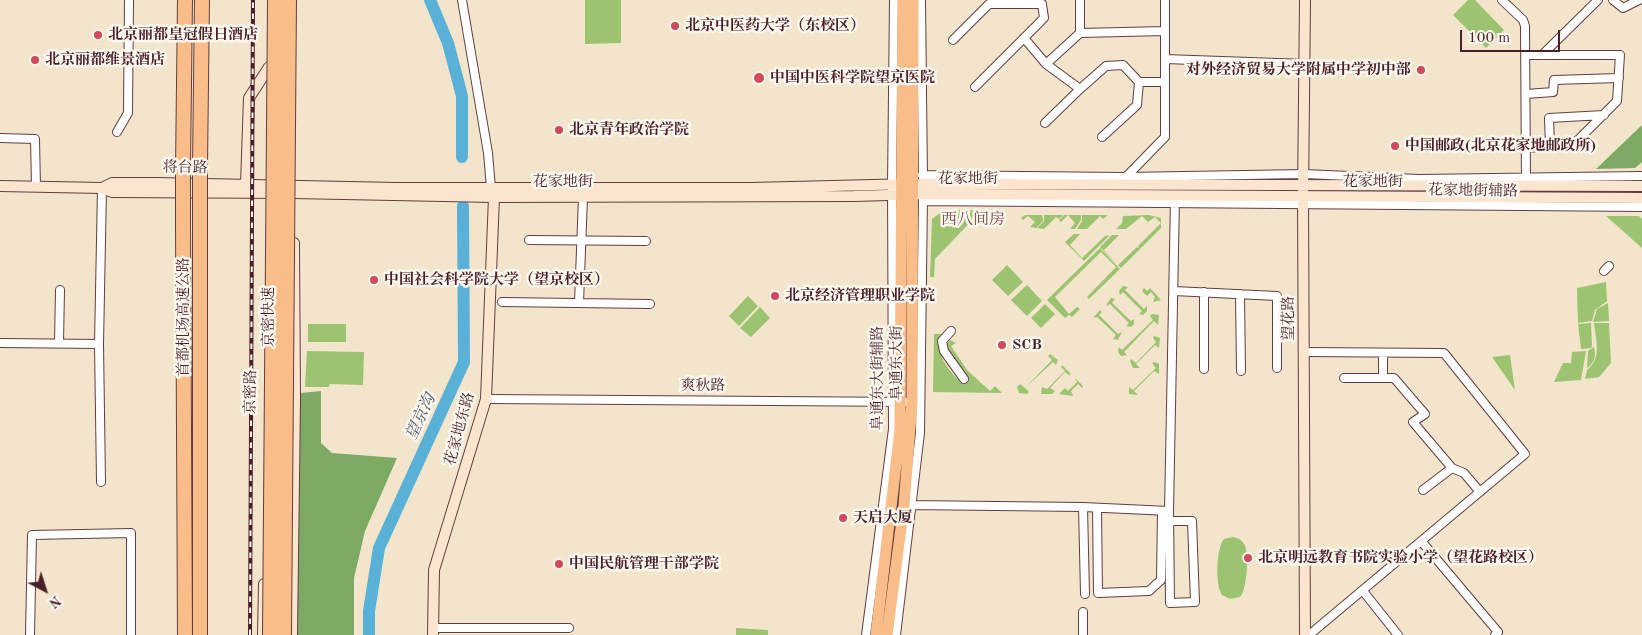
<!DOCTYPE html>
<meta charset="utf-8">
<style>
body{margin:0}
#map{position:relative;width:1642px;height:635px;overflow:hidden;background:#f2e5cb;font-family:"Old Standard TT",serif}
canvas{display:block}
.north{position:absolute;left:20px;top:565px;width:50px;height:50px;-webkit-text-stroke:4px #fbf7ec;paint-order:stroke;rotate:140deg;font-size:14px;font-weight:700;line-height:20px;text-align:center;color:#4a1f2b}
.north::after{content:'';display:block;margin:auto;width:18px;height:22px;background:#4a1f2b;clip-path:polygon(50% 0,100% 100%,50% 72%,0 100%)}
.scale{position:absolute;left:1460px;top:30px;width:100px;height:22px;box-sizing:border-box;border:2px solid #4a1f2b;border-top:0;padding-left:6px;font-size:15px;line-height:18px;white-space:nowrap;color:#4a1f2b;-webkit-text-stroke:4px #fbf7ec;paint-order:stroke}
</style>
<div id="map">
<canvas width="1642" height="635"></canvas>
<div class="north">N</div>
<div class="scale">100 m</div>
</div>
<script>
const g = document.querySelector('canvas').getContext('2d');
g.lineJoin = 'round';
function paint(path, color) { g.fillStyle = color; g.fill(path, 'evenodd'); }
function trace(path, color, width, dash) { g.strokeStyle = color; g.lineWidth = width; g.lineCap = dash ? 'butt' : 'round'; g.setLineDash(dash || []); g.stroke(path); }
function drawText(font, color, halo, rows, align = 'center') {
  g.font = font + ' "Old Standard TT","Noto Serif SC",serif'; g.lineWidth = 5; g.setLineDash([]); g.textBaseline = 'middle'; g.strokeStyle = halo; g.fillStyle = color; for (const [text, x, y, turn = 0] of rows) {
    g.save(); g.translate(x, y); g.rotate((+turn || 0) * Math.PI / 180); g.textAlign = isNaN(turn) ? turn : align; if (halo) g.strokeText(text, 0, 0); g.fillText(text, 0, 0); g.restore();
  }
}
paint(new Path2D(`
 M585,0H621V43L585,44Z
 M1468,0H1475L1504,30L1486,48L1453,15Z
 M944,210H979V213L935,259L934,277H930L932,219Z
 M1025,215H1042L1043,221L1036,228L1030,227L1035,222L1028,216L1023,220L1021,218Z
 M1044,215H1063L1059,219L1056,217L1044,229L1037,228L1044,221Z
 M1064,215H1081V220L1075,229H1070L1075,223L1068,215L1061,222L1059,220Z
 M1082,215H1108L1103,219L1100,216L1087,229H1077L1082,221Z
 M1149,215L1161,218V228L1140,249L1138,246L1161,223L1155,217L1148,222L1142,216L1126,229H1116L1122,223L1123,216Z
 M1606,216H1639L1642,219V248Z
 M1074,234H1080L1070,245L1082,258L1105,236L1110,235L1084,261L1065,242Z
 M1112,235H1119L1104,250L1118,265L1137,247L1140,249L1121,268L1100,247Z
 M1100,248L1120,269L1089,299L1087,297L1116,267L1101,252L1055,297L1069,314L1077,307L1080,309L1072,317L1069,315L1065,318L1047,300Z
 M1007,265L1023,282L1008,296L992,280Z
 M1606,282L1607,301L1595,310L1592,321L1578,323L1577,288Z
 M1027,285L1042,301L1027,316L1011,300Z
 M1123,286L1128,287L1125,290L1144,309L1147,306V311L1143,315L1139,314L1142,311L1123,292L1120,295L1119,291Z
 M1144,288L1147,291L1150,288L1161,300L1153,302L1155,297L1151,292L1147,296L1142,291Z
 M748,296L758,306L739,326L729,316Z
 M1111,298L1115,299L1112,303L1131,321L1134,319V324L1131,327L1126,326L1129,323L1110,304L1106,306Z
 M1608,303L1609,321L1593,322L1597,309Z
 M1045,304L1055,314L1041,328L1031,318Z
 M760,307L770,318L751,337L740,328Z
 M1100,310L1102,312L1099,315L1118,334L1122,332L1118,340L1113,339L1116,335L1097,317L1093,318Z
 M1152,314L1159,315L1158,325L1154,321L1124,352L1127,355L1121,356L1118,352L1119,347L1122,350L1153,320L1150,316Z
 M1591,323L1592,345L1591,348L1581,349L1578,324Z
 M1594,323H1609L1611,363L1599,377L1585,379L1587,370C1602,358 1596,341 1594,323Z
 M308,324H346V342H308Z
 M934,334H942C934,354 948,369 961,383L968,377L946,345L950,340L956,343L951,346L967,370L990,391L995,386L1002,393L933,392Z
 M1154,336L1160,338L1159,348L1155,345L1136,364L1140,368H1133L1130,361L1131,359L1136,363L1156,342L1153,338Z
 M1594,347C1596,357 1595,362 1587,368L1588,351Z
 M307,351L364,352L363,385L330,384L329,387H305Z
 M1586,351L1581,380L1554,382L1563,363H1571L1572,352Z
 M1050,354L1058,360L1056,365L1053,362L1025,388L1029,392L1027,394L1019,393L1017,387L1020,384L1025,388L1052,360L1048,356Z
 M1510,355L1515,390L1492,357Z
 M1155,362L1159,364V374L1154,371L1134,391L1138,395L1129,394V387L1133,390L1156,368L1152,363Z
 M1062,365L1071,374L1069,375L1065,372L1050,388L1055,391L1052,394H1041L1042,387L1047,389L1065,371L1061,367Z
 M1075,378L1083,386L1082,388L1078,384L1071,391L1073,396L1059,394L1065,388L1068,391L1077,382Z
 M1233,537C1239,538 1243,541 1245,546C1249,556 1247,590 1240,597L1230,599L1222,595C1215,585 1216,548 1224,539Z
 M736,628L768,630V635H736Z`), '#9cc470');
paint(new Path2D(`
 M1642,125V162L1635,168L1596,169Z
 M321,391V443L332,453L397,458L365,531L354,578V635H287L291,394Z`), '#7daa62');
trace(new Path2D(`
 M430,0L448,43L462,96V157
 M369,635V611L379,548L464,362L463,206`), '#5ab1d7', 12);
const street = new Path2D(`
 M462,0L488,153L491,188
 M921,0L923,179
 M1080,0V33
 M1502,0L1523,20L1525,26L1526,182
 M1613,0L1623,8L1639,0
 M953,40L989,4H1042L1044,18L1024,38
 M1526,55H1620L1617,101L1578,140L1567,145L1526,148
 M1542,55L1598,0
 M1165,59L1306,64
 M1046,64L1080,33L1165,31
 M975,87L1024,38L1046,64L1080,89L1106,66L1123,65L1139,82H1165
 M1526,94L1553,92L1554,80L1619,78
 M1045,123L1080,89
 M117,132L128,113L129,0
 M1102,137L1137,105L1139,82
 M0,138L35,139L36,187
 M1550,146L1549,118L1604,115
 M922,175L1125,177L1304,174L1419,179L1642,176
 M1124,179L1165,137V0
 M923,201L1642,207
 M529,240L646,241
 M1604,271L1609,266
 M1174,291L1277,296V368
 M1240,294L1241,371
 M502,302L650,304
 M579,303L583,197
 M951,331L942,341L944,351L964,379
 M0,343L99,344
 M59,343L60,290
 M1304,352L1444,353L1525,454L1309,635
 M1383,353V378
 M1204,369V292
 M1344,378H1394L1425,414L1413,422L1452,468L1464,473L1480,492
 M486,399L917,402
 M101,482L99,344L102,188
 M1423,490L1452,468
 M909,505L1083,507L1169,511
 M1083,507L1085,594
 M1097,508L1098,593L1149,591L1161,580L1162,511
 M1169,521H1192L1195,602L1170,603L1169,511L1175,199
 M1422,542L1498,632L1495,635
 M1363,591L1398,635
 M1083,612V635
 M433,628H569
 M30,635L32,535L131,533V635
 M866,635L893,429L892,186L894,0
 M896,635L920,433L923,196`);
const secondary = new Path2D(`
 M1305,0L1303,197L1305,635
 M246,184L249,98L269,67
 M0,186L102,188L112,192L293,193L494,197L854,196L923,194L1642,198
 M102,188L112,183H157L396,188H751L913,184L1642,186
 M263,635L264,584
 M292,635L295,399L294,243
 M433,635L434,570L486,399L494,197`);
const primary = new Path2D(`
 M876,635L900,430L903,0
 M887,635L904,505L912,402L913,0`);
const highway = new Path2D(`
 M200,166L202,0
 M183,168L185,0
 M183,224L185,635
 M200,635V225`);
trace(street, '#633d43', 10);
trace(secondary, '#633d43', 12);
trace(primary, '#633d43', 14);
trace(highway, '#633d43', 16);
trace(street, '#fff', 8);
trace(secondary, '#fce5cf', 10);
trace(primary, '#f8bd88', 11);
trace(highway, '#f8bd88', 14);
const rail = new Path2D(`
 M250,635L253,0`);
trace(rail, '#4a1f2b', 4);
trace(rail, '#fbf7ec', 2, [5.5]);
const highwayBridge = new Path2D(`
 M200,166V225
 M183,224V168
 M270,635L275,0
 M284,635L289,0`);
trace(highwayBridge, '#633d43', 16, []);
trace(highwayBridge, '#f8bd88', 14);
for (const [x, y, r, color] of [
 [675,26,5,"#d1495b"],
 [98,35,5,"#d1495b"],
 [35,60,5,"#d1495b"],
 [1421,70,5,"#d1495b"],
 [759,78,6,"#d1495b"],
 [559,130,5,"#d1495b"],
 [1395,146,5,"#d1495b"],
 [374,280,5,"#d1495b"],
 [775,296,5,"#d1495b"],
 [1002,345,5,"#d1495b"],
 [843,518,5,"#d1495b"],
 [1248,558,5,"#d1495b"],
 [559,564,5,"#d1495b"]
]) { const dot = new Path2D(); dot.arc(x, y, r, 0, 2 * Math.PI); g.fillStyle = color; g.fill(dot); trace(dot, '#fbf7ec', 2); }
drawText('bold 15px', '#4a1f2b', '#fbf7ec', [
 ["北京中医药大学（东校区）",685,26],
 ["北京丽都皇冠假日酒店",108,35],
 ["北京丽都维景酒店",45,60],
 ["对外经济贸易大学附属中学初中部",1411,70,"right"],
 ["中国中医科学院望京医院",770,78],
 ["北京青年政治学院",569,130],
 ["中国邮政(北京花家地邮政所)",1405,146],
 ["中国社会科学院大学（望京校区）",384,280],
 ["北京经济管理职业学院",785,296],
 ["SCB",1012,345],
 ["天启大厦",853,518],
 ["北京明远教育书院实验小学（望花路校区）",1258,558],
 ["中国民航管理干部学院",569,564]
], 'left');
drawText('15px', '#4a1f2b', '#fbf7ec', [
 ["将台路",185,168,1],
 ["花家地街",968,179],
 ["花家地街",563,182],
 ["花家地街",1373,182],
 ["花家地街辅路",1473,191,1],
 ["首都机场高速公路",184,317,-90],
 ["京密快速",269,317,-90],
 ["望花路",1289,318,-90],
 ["阜通东大街",897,363,-90],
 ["阜通东大街辅路",878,378,-90],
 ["爽秋路",703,386],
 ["京密路",251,392,-89],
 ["花家地东路",460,429,-75]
]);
drawText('16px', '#854a4d', '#fbf7ec', [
 ["西八间房",973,220]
]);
drawText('italic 16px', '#505970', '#fbf7ec', [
 ["望京沟",421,417,-65]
]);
</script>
